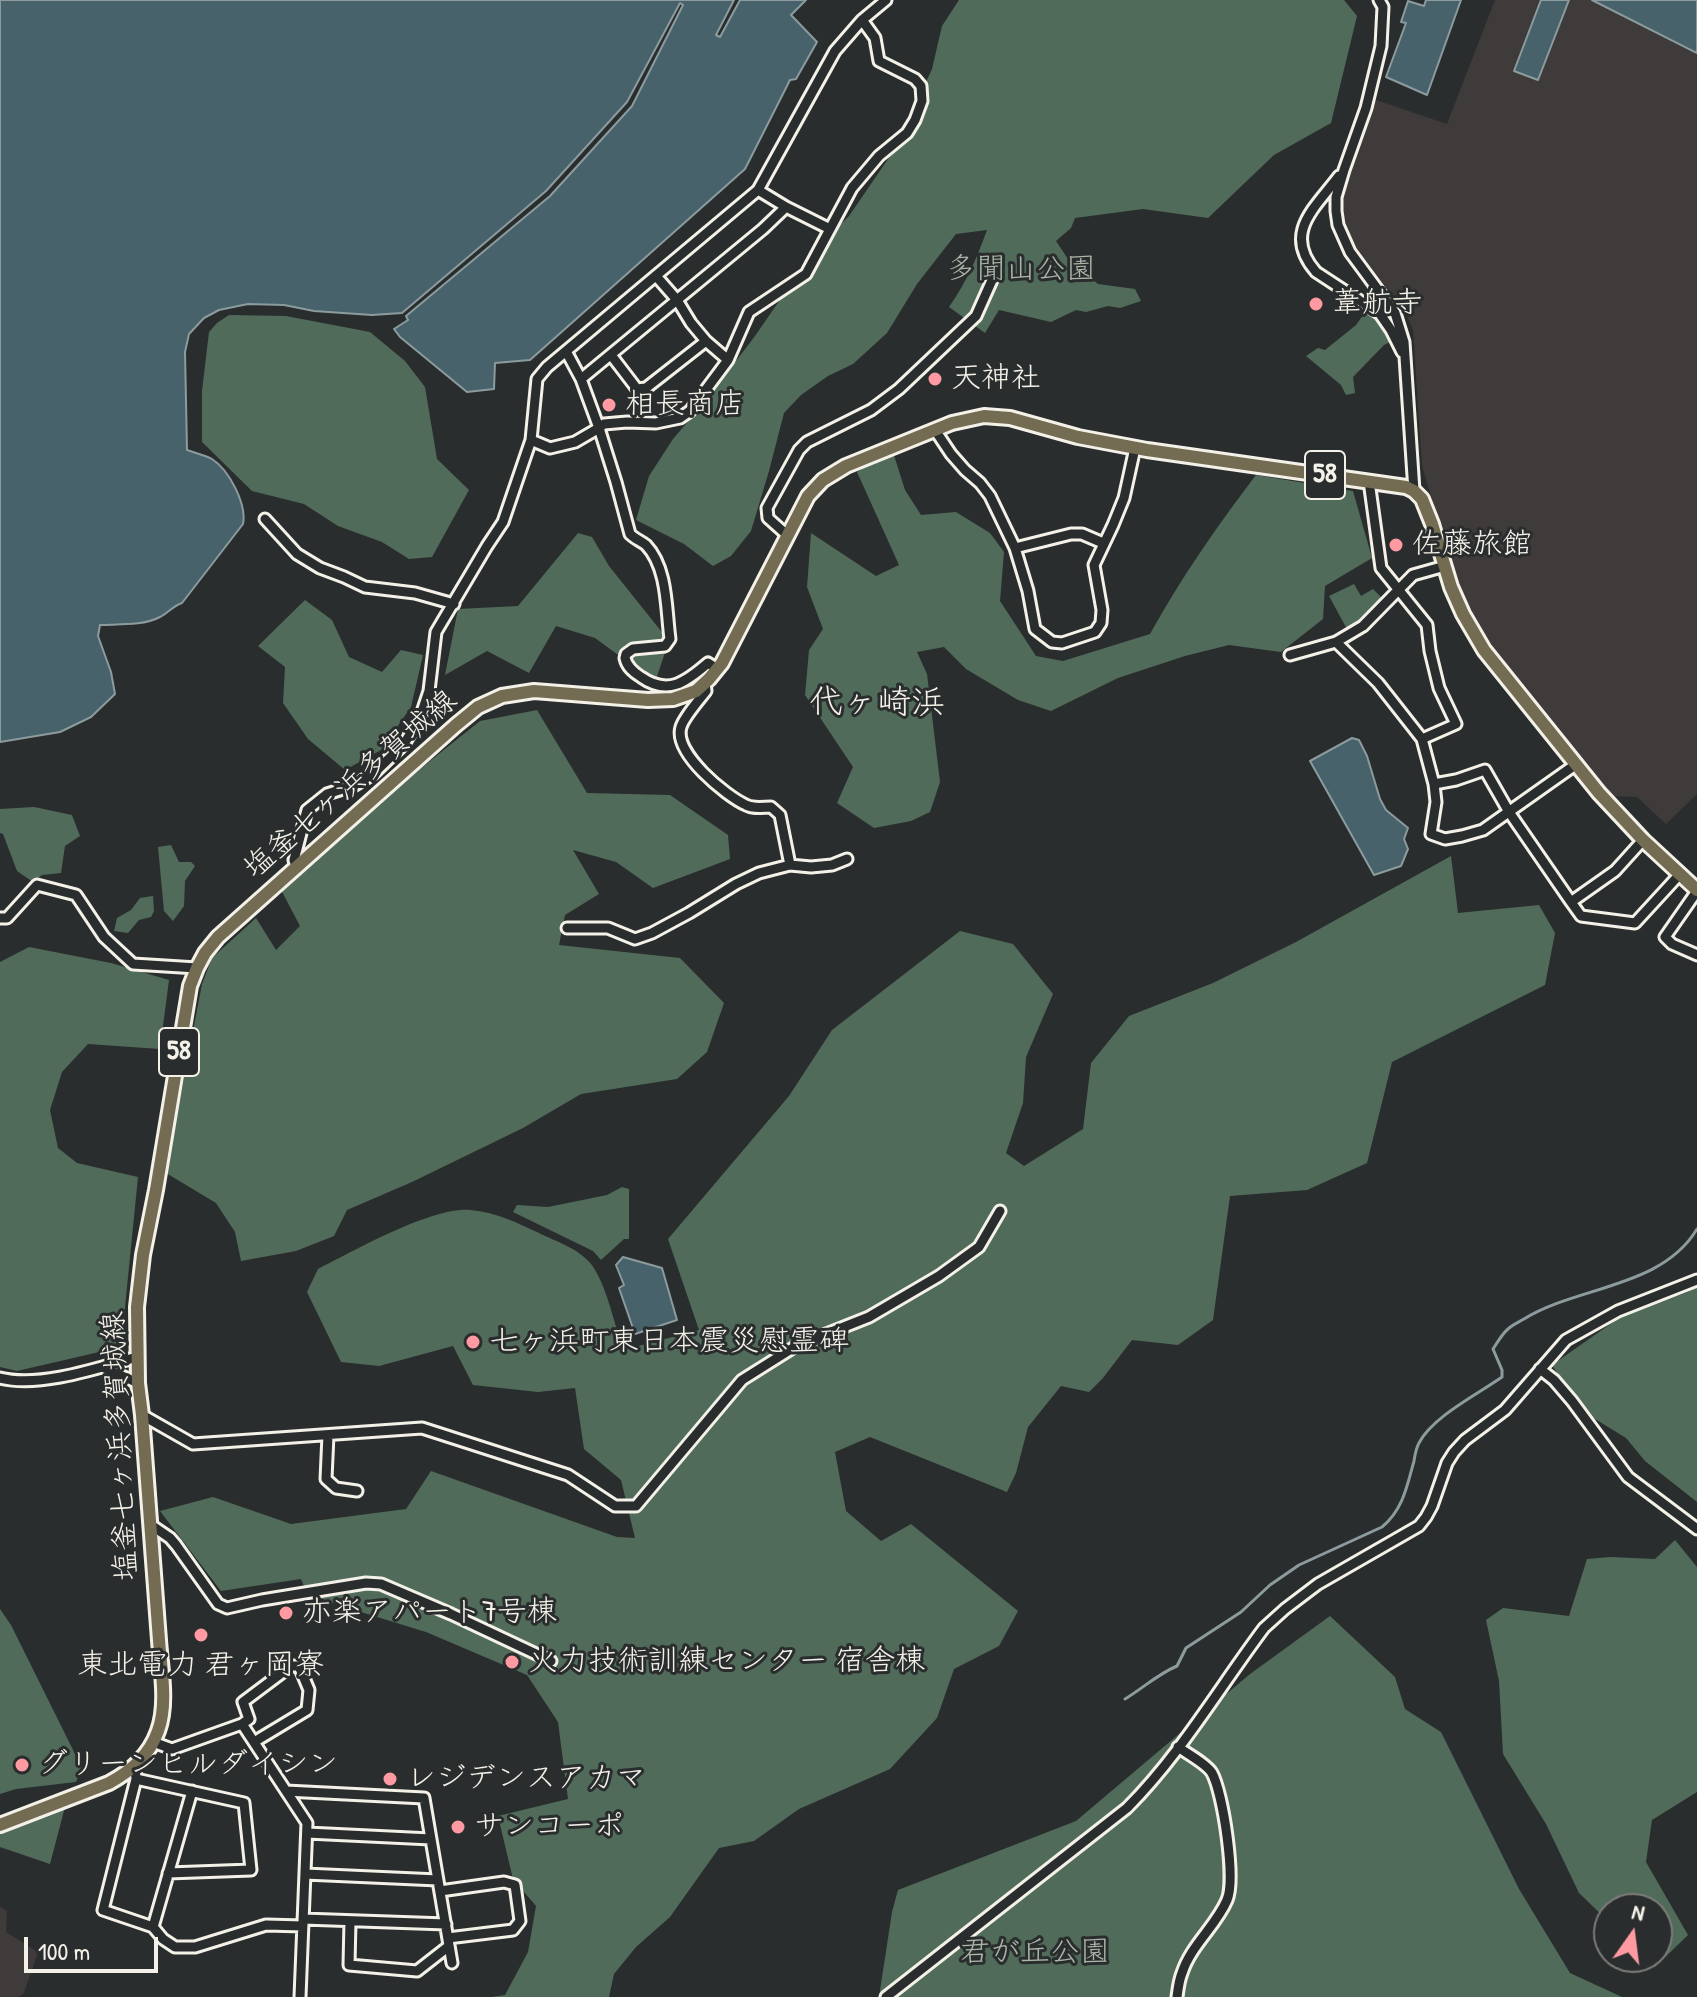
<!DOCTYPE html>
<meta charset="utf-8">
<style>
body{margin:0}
#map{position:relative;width:1697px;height:1997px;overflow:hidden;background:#2a2d2e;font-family:"Patrick Hand",sans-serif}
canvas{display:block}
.north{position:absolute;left:1593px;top:1893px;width:80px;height:80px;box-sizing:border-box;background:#2a2d2e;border:2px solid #7b7b78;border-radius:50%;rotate:14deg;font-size:22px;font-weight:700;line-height:32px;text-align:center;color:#f4f1e8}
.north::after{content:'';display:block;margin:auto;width:28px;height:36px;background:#ff9aa2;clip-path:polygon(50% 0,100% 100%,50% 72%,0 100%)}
.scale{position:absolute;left:24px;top:1937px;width:134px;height:36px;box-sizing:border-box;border:4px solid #f4f1e8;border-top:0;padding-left:10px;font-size:24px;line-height:28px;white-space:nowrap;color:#f4f1e8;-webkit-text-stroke:6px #2a2d2e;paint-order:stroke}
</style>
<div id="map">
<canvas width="1697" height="1997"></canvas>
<div class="north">N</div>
<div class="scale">100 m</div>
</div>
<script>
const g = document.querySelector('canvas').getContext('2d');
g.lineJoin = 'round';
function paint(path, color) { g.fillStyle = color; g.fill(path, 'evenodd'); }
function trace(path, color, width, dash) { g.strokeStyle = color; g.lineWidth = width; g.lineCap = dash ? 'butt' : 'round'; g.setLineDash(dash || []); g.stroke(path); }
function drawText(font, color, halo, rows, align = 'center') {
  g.font = font + ' "Patrick Hand","Klee One",sans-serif'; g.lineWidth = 6; g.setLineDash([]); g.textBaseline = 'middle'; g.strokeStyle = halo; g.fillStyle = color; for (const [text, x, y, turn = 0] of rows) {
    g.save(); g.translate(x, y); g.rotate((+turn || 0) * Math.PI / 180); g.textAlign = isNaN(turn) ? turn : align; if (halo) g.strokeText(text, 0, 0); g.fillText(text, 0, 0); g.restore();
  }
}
paint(new Path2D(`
 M1495,0H1541L1514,71L1537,79L1569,0H1592L1697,53V794L1666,824L1637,797L1612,796L1566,741L1496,652L1474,620L1457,584L1422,466L1413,330L1407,316L1353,243L1343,217L1340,198L1373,99L1447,124Z
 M0,1907L7,1911L6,1932L38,1952L24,1993L19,1997H0Z`), '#3e3b3a');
paint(new Path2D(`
 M959,0H1344L1357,16L1331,123L1274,155L1208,218L1143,209L1075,218L1071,228L1056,241L1068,259L1098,284L1135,289L1141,301L1120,308L1108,306L1086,312L1076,310L1051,322L999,310L985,333L949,307C967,281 976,260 987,230L956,234L917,284L887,333L853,364L828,376L801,395L784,413L769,471L751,531L731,556L713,566L684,544L636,520L649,476L673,439L704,403L755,336L813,252L849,216L897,146L932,69L942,26Z
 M1366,311L1383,324L1392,341L1384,345L1353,377L1355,393L1346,395L1341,385L1306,356L1318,348L1325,350L1356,325Z
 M229,315L286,316L370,332L405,361L425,387L437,459L469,490L432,557L409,559L382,542L338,526L304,504L252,491L202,442V391L209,332L217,323Z
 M892,449L905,490L921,515L956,512L990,533L1004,552L1000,601L1036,656L1063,661L1150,634C1181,578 1217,526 1256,475L1353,491L1372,558L1325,586L1323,619L1281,652L1229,645L1185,656L1118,678L1051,711L1018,700L966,669L944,647L917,652L927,674L940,782L930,812L911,821L874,828L837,803L853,767L805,695L809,650L823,629L807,587L811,533L876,576L899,565L857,472Z
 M578,533L592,537L609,566L669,641L655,682L595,638L556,626L529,673L487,651L445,675L458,609L518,606Z
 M1354,584L1361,596L1373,589L1382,598L1366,619L1348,631L1329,596Z
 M305,600L332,620L349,657L382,672L401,650L423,655L411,707L381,750L345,770L308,739L283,703L285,667L258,646Z
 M537,710L587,793L670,795L728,835L730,859L653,888L616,862L573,850L599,894L565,915L559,945L680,958L724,1003L707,1052L677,1079L581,1094L523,1128L412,1182L347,1210L334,1236L296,1251L241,1261L235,1232L216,1203L166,1173L202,984L212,958L256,918L276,950L300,926L280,888L335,837L480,721Z
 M34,807L72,815L80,836L65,846L61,873L42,875L33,882L17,871L3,834L0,833V809Z
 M171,845L179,862H191L195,866L185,881L184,906L173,921L164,911L158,847Z
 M1451,856L1458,913L1539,905L1555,933L1545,985L1392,1062L1367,1163L1307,1190L1230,1196L1213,1320L1178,1345L1132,1340L1103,1378L1089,1392L1061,1386L1028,1427L1016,1473L1007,1492L870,1437L835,1452L846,1511L881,1541L911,1524L1018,1611L999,1646L954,1669L937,1718L890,1769L799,1809L754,1841L719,1848L670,1917L636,1947L614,1974L609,1997H492L505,1995L528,1952L536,1906L513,1879L498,1816L568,1799L558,1722L527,1675L426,1632L338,1605L307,1593L301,1579L221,1591L160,1511L213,1497L291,1524L406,1509L431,1471L617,1537L635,1538L621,1480L584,1449L575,1388L538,1392L473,1385L453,1346L379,1366L341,1362L307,1292L318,1269C354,1251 431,1207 470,1210C496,1212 517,1223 539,1233C557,1242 578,1248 591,1264C606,1283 615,1326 623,1350L699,1330L668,1239L789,1096L832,1030L960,931L1013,944L1053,994L1026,1057L1023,1103L1006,1153L1024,1166L1083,1129L1091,1063L1129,1016L1213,983L1296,942Z
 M153,896L154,911L151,917L139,920L128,933L114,931L117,918L131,910L140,898Z
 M29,947L111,963L169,980L160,1049L88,1044L62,1072L50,1110L58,1148L77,1163L138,1177L121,1347L17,1371L0,1367V962Z
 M622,1187L629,1189V1239H624L601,1260L593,1251L513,1212L517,1205L548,1207L607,1195Z
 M1697,1287V1502L1645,1461L1626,1438L1582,1411L1552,1365L1619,1318L1688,1292Z
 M1675,1540L1697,1567V1792L1652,1820L1646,1862L1688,1935L1655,1967L1645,1957H1657V1909H1609V1922L1579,1893L1546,1824L1503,1754L1499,1681L1486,1620L1503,1608L1569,1616L1587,1559L1610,1557L1655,1559Z
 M0,1609L11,1625L82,1768L76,1782L16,1789L0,1794Z
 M1330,1616L1395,1677L1405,1709L1441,1732L1519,1889L1570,1973L1622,1997H879L892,1912L898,1890L1076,1821L1250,1674Z
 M65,1807L50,1864L0,1847V1834Z`), '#516b5a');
const water = new Path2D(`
 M0,0H734L716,35L720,37L740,0H806L791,15L817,42L796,79L790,80L745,169L530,360L495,363L494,389L467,392L400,337L394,329L408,320L406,316L550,196L632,106L683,5L680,3L627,102L546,191L402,313L372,315L314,311L284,305L248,304L219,310L204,318L189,334L185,352L187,450C195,453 205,455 212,459C229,470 247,504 243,524L182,603C173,606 168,613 160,617C143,626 119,624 100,625L98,636L111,672L115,694L91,717L60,732L0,742Z
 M1426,0H1461L1427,95L1386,77L1406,23L1401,22L1408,1L1424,6Z
 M1541,0H1569L1538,80L1514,71Z
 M1592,0H1697V53Z
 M1352,738L1359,740L1367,756L1380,799L1386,810L1408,828L1404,839L1408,849L1401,866L1374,875L1310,761Z
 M623,1257L662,1268L677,1320L635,1334L619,1288L624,1285L616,1265Z`);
paint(water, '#47626b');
trace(water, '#8c9b9d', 2);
trace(new Path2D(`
 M1125,1699C1143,1688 1158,1674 1177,1666L1186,1648L1241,1612L1270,1585L1299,1565L1382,1527C1403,1510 1407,1486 1414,1461C1415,1455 1416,1448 1419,1443C1432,1417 1478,1394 1502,1377V1370L1493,1349C1497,1343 1502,1334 1508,1329C1512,1325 1519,1322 1524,1319C1577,1286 1662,1288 1697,1229`), '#8c9b9d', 3);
const minor = new Path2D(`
 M1379,0L1383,7L1381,46L1366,108L1344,170L1336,197V211L1338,225L1350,252L1395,313L1404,342L1414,491
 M1339,176C1315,208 1282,233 1316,272L1380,314L1391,330L1402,352
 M758,190L786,207L830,229
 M656,276L677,300L691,323L706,341L728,360
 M566,351L581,379L599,428L604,424L627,422L656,423L680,418L690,411L728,360L749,312L806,274L852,188L879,156L907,133L915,120L922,101L921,86L915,79L879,61L875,38L862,20
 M611,355L637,389L646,388L706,341
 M581,379L763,229L786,207
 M935,430L951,454L965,470L980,483L990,496L1015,548L1028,591L1035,629L1052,642L1062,643L1095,632L1101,623L1102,610L1094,565L1113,525L1124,498L1135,448
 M531,440L550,448L575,442L599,428L616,482L630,534C635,539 641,541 646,545C668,568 666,610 670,639L665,646L633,649L626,654L625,658C627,667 633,672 641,677C668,696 686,682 708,663L717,669
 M1369,481L1381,568L1427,625L1430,651L1439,688L1456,724L1422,739
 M265,519L297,554L320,568L344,577L365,587L415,593L454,604
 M787,535L768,518L767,508L799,450L807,442L871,410L899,389L976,316L997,269
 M1015,548L1071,534H1082L1103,543
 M1336,642L1378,683L1422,739L1434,784L1436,802L1431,834L1445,839L1462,836L1483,830L1575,765
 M1290,655L1336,642L1363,626L1413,575L1445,566
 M705,683L706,691C699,700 684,717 681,727C673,753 726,796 746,805C753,809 763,807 771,807L780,815L790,865
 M1434,784L1456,780L1485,770L1509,812L1571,902L1615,871L1643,840
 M296,866L294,860L307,810L327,794L355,785L373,774L404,744L420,718L429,691L436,632L487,546L503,522L531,440L537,379L547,367L758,190L835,51L862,20L886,0
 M1697,891L1665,937L1672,944L1697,955
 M1571,902L1581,916L1635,923L1680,874
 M0,918H7L37,885L76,895L104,937L133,964L197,968
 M567,928H608L635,939L652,933L689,913L736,884L759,873L790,865L811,867L832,865L847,859
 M102,1367L138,1383
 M1540,1369L1554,1380L1572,1401L1628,1477L1697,1529
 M0,1378C40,1388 98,1368 137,1357
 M142,1415L193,1444L422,1428L568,1475L615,1506H636L742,1380L796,1346L869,1317L939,1276L979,1247L1000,1211
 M328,1435L326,1479L336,1488L357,1491
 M151,1525L170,1538L176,1545L218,1604L227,1608L262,1600L366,1583L381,1584L451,1614L551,1661
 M242,1724L249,1719L243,1702L291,1666H299L309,1690L307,1710L254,1742
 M153,1742L172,1749L242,1724L307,1823L300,1997
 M135,1766L136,1779L103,1910L153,1927L192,1791
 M136,1779L244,1803L251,1870L168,1873
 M286,1791L424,1798L452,1963
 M307,1833L431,1839
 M305,1874L438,1880
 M440,1891L504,1882L515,1885L520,1921L513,1930L448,1938
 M303,1919L446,1924
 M350,1921L349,1965L417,1971L449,1946
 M153,1927L163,1939L175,1947H195L266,1925L303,1926
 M886,1997L1127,1808C1180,1755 1219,1688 1264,1628L1285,1609L1318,1584L1419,1526L1426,1517L1432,1506L1447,1463L1454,1452L1465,1440L1505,1410L1566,1340L1618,1311L1697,1280
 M1177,1997C1178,1989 1179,1980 1182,1973C1191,1945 1216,1926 1227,1900C1236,1879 1223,1793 1212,1773C1207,1764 1186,1753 1178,1747`);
const major = new Path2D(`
 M0,1825L109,1783C131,1771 149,1756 158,1731C168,1704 161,1669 159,1640C154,1565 148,1490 142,1415L138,1383L137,1307L143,1255L156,1190L190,986L197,968L205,953L218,937L456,725L478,707L502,696L534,691L648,700L673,699L696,691L709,679L722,663L808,496L823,480L846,466L952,423L984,416L1010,418L1078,437L1147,450L1406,487L1414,491L1422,499L1432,524L1451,587L1463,614L1484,650L1599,793L1643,840L1697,890`);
trace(minor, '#f4f1e8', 15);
trace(major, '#f4f1e8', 18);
trace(minor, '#2a2d2e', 9);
trace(major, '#736b52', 12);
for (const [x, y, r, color] of [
 [1316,304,8,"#ff9aa2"],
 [935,379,8,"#ff9aa2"],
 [609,405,8,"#ff9aa2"],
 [1396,545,8,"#ff9aa2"],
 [473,1342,8,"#ff9aa2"],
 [286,1613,8,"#ff9aa2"],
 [201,1635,8,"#ff9aa2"],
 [512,1662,8,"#ff9aa2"],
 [22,1765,8,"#ff9aa2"],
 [390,1779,8,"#ff9aa2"],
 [458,1827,8,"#ff9aa2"]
]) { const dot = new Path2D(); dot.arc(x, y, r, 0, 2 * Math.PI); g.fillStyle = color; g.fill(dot); trace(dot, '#2a2d2e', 3); }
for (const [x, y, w] of [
 [1325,475,40],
 [179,1052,40]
]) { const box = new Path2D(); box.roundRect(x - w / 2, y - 24, w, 48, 6); g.fillStyle = '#2a2d2e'; g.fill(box); trace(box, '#f4f1e8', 2); }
drawText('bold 28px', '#f4f1e8', null, [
 ["58",1325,475],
 ["58",179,1052]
]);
drawText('30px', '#abb5a8', '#2a2d2e', [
 ["多聞山公園",1021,270],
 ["君が丘公園",1035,1953]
]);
drawText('30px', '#f4f1e8', '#2a2d2e', [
 ["葦航寺",1332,304],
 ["天神社",951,379],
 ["相長商店",625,405],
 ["佐藤旅館",1412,545],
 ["七ヶ浜町東日本震災慰霊碑",489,1342],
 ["亦楽アパート7号棟",302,1613],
 ["火力技術訓練センター 宿舎棟",528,1662],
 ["東北電力 君ヶ岡寮",201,1666,"center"],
 ["グリーンヒルダイシン",38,1765],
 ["レジデンスアカマ",406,1779],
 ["サンコーポ",474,1827]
], 'left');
drawText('30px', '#f4f1e8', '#2a2d2e', [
 ["塩釜七ヶ浜多賀城線",351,785,-41],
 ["塩釜七ヶ浜多賀城線",121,1446,-93]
]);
drawText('34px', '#f4f1e8', '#2a2d2e', [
 ["代ヶ崎浜",877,704]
]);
</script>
